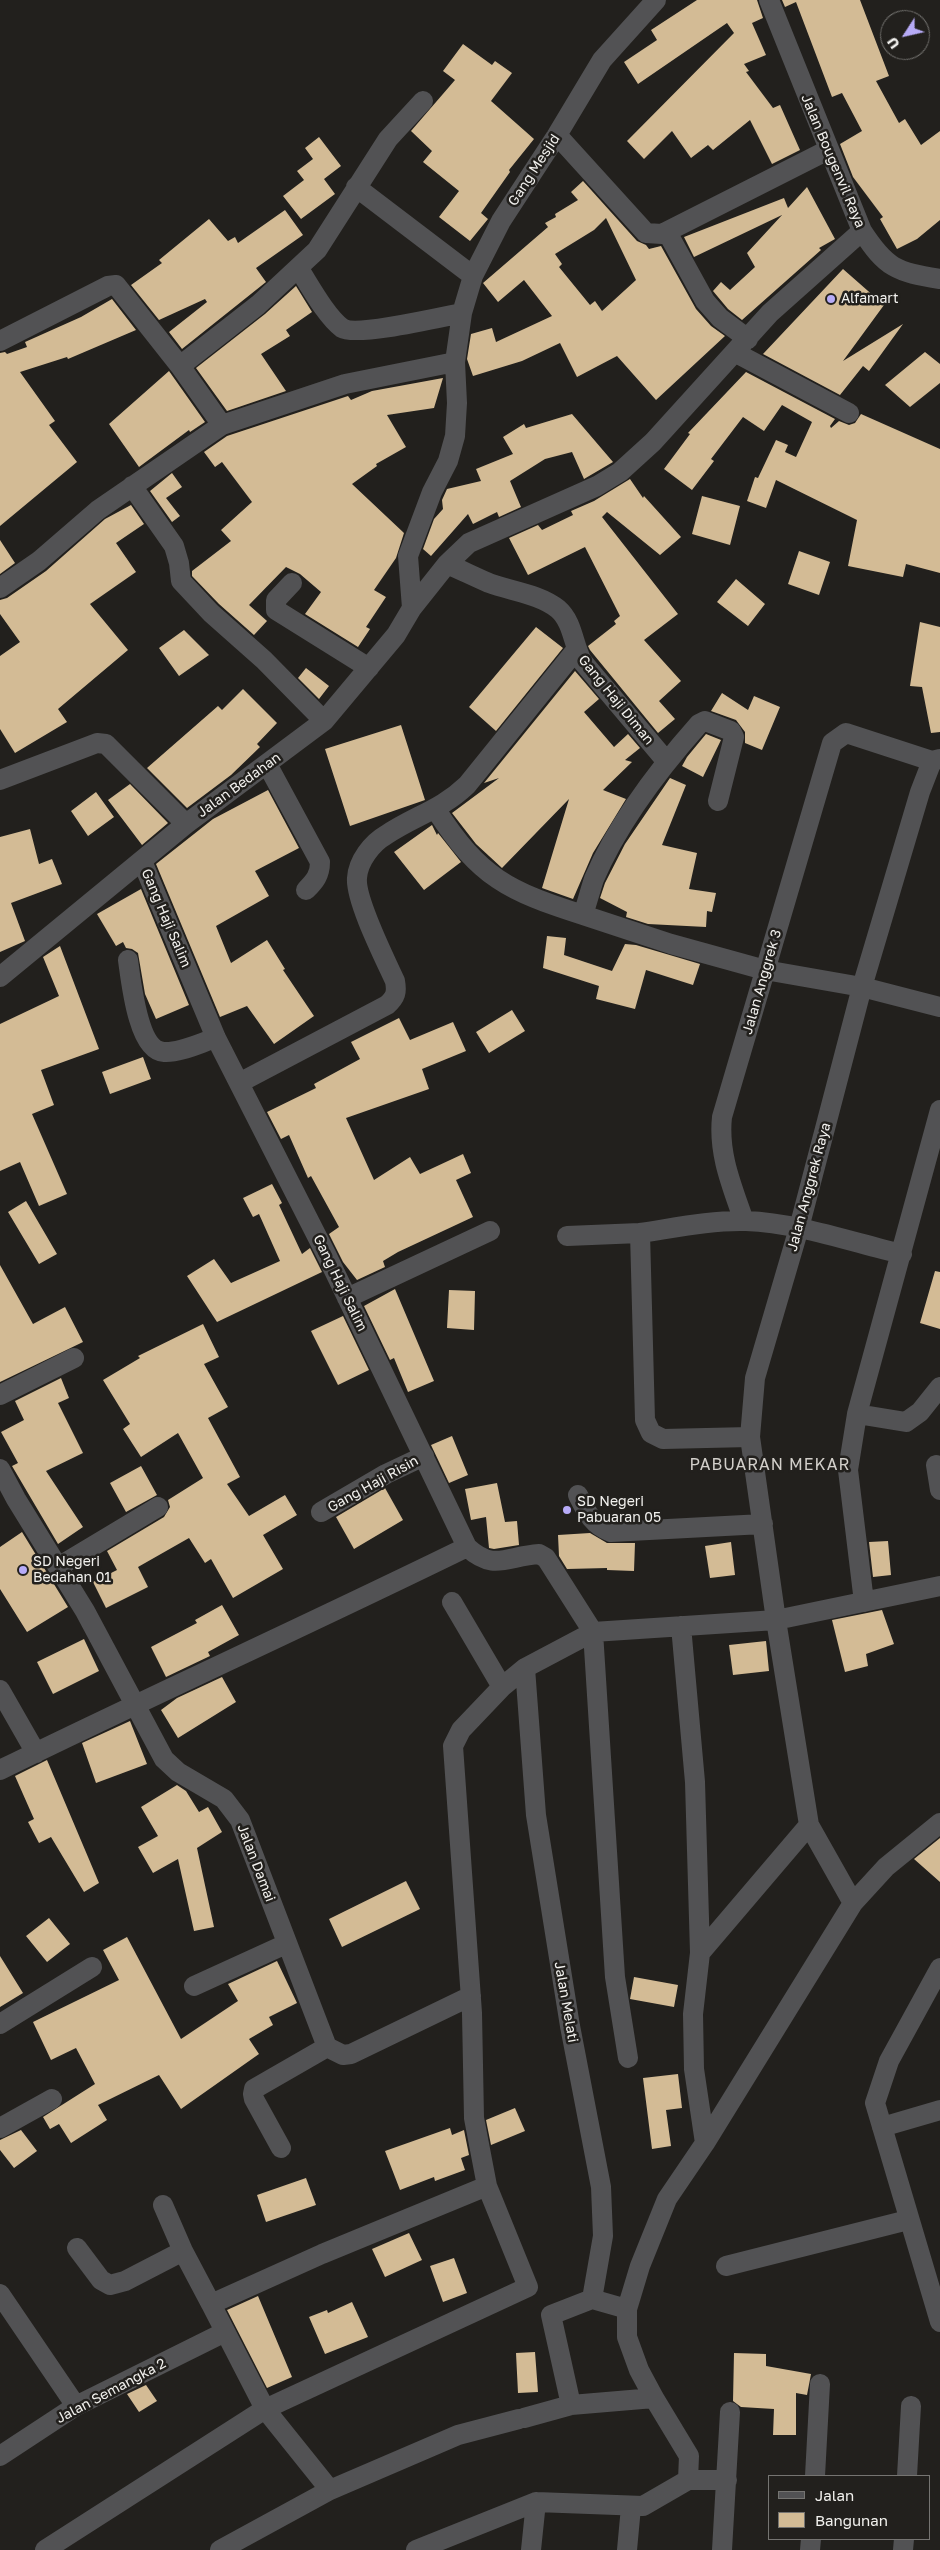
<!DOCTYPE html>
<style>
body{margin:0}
#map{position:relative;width:940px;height:2550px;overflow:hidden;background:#22201d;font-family:"Golos Text",sans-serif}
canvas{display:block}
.legend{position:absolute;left:768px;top:2475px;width:162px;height:65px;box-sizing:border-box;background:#22201d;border:1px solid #757471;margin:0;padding:6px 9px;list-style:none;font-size:15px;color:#f2f1ee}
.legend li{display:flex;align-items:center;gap:10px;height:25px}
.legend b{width:25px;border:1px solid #757471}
.north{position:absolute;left:880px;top:10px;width:50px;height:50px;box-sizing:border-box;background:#22201d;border:1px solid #757471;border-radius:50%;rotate:235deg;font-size:14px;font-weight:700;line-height:20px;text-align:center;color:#f2f1ee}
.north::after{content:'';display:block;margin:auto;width:18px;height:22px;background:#b7abf7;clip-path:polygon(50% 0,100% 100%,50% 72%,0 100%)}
</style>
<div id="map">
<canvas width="940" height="2550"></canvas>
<ul class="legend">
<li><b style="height:6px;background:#525254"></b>Jalan</li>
<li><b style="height:14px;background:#d3bb95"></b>Bangunan</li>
</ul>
<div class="north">U</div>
</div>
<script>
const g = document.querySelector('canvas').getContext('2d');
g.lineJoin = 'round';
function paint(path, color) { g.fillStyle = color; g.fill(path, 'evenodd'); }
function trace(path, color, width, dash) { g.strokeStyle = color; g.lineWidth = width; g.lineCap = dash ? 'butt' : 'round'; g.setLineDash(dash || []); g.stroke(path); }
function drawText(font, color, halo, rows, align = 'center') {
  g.font = font + ' "Golos Text",sans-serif'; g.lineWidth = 5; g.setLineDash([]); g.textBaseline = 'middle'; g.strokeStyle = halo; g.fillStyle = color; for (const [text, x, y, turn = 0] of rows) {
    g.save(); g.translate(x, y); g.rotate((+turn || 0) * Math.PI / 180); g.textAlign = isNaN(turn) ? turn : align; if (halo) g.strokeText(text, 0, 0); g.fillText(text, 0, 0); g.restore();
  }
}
paint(new Path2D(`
 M697,0H757L763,18L752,23L766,55L744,64L749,71L746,72L773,108L780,105L800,150L772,164L750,120L713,150L708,145L691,158L672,131L644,159L627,141L734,33L727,23L638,84L624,62L657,40L651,30Z
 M782,0H860L889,76L876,81L899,123L905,119L921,145L940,131V220L917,239L897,249L880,219L883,217L853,177L840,144L862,131L842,93L832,97L796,2L785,7Z
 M463,44L492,65L495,61L512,73L491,101L534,139L509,170L510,172L481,213L488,219L470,241L439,217L459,191L423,162L432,151L411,131L455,80L443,71Z
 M319,137L341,166L324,179L335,194L301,219L283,196L304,180L297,171L313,159L305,148Z
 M583,181L637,241L646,245L649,249L661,246L696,309L711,326L725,336L656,400L617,356L577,377L560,343L522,361L473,376L467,359L471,334L492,328L496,342L552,316L524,280L498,302L483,283L548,227L545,223L556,217L555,214L578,200L571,192ZM606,218L636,280L602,311L595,301L590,305L559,267L562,264L555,254L594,230Z
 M807,187L835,239L819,248L821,250L742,320L728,309L713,291L721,282L730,290L755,267L747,253L782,215L694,257L684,237L784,198L788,208Z
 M285,210L303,235L256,268L266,282L182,349L169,332L207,302L205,299L159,320L131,285L162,263L159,260L209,219L228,241L235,237L238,243Z
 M843,269L884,305L843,361L903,324L869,371L863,366L840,395L763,354Z
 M296,286L312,312L286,330L290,336L261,354L286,391L227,411L196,368L265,314Z
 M112,299L136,330L68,359L67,357L20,372L55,421L49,425L77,462L0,526V353L5,352L7,354L27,347L25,342L81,317Z
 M925,352L940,364V383L910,407L885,385Z
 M169,371L205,422L190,432L189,430L139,467L109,424Z
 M746,372L835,419L830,426L831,428L839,421L849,425L855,423L861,414L940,449V573L906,564L903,577L848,566L857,520L776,480L766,508L747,501L755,477L758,478L776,440L788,445L785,452L796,457L812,422L782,405L764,431L743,417L711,459L714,461L692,490L664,469L690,434L688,433Z
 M443,378L434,408L387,415L406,447L376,464L377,466L352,484L404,533L396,558L374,590L386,597L366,627L370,629L358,647L305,614L321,592L300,574L286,567L249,605L267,621L254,635L219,604L192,576V571L231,541L221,530L252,502L222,462L215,467L204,452L227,436L348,396L351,400L372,391Z
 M572,414L613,462L584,479L572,452L545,459L510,481L521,507L499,517L497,512L473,524L468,514L431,556L423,549L434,519L443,509L442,500L447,489L481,481L476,469L513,454L503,437L524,424L526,428Z
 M172,473L182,487L166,498L180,516L172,522L150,491Z
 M630,479L643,498L644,496L681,537L660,555L607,512L602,517L678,614L644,640L681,681L659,701L675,719L658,733L590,650L588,646L616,624L614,621L620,616L585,547L528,575L509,538L538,525L542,530L573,515L571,511L594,501Z
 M702,496L740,506L730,545L692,534Z
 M131,505L144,524L116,543L136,572L90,604L128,650L58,709L67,722L15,753L0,729V656L20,642L0,614V600L7,598L46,571L105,519Z
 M0,540L15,563L0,574Z
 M799,551L830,562L819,595L788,584Z
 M736,579L765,604L748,626L717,602Z
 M920,622L940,627V732L931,733L922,687L910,686Z
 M536,627L563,648L496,731L469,707Z
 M184,630L209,655L179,676L159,648Z
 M306,668L329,686L319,699L298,678Z
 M575,671L599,699L584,712L614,747L628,734L640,748L625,760L632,762L603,790L626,799L593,853L573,899L542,888L569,799L502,868L476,844L452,813L499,778L484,783Z
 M243,689L277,723L257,744L260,747L231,775L187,808L147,768L218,706L222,710Z
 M722,693L748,710L754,696L780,707L762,750L745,743V732L736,720L711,711Z
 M401,725L425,800L350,826L325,749Z
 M706,734L721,740L703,777L682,766L687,757Z
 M670,778L686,785L662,845L697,853L689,889L716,893L712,912L707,911L706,927L648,924L626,917L627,912L600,898L605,883L625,844Z
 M130,784L168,823L142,845L108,800Z
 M268,790L299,848L255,871L269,896L216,926L231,963L267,940L285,969L283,970L314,1016L274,1044L247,1006L220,1017L156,864L213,819Z
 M96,792L114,817L88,836L71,811Z
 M432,825L437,835L438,833L461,862L424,890L394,852Z
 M30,829L39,864L52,859L62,884L11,903L25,941L0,952V837Z
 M141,889L189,1005L156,1019L145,994L138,953L132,949L126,948L123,942L116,946L97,914Z
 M547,936L566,938L564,955L612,971L625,944L636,945L700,964L693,985L646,970L635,1009L596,999L599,986L543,968Z
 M60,946L99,1049L41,1070L54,1105L32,1114L67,1194L39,1206L20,1162L0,1171V1024L59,996L43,957Z
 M512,1010L525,1031L489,1053L476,1032Z
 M399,1018L410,1040L453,1022L466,1051L422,1069L429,1089L346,1118L374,1180L410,1157L420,1174L463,1154L471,1173L456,1180L473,1217L398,1252L383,1261L385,1267L357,1280L343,1262L329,1234L339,1227L311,1176L308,1178L289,1135L281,1139L267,1112L316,1088L314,1084L360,1059L351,1042Z
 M143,1057L151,1079L110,1094L102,1072Z
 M272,1184L282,1203L279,1205L302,1254L310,1248L322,1272L217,1322L187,1276L214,1259L231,1283L280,1261L259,1214L253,1217L243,1198Z
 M26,1201L57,1254L39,1264L8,1212Z
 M0,1265L33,1324L65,1307L83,1342L0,1382Z
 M935,1271L940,1272V1329L920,1323Z
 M395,1289L434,1381L408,1392L394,1358L390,1360L364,1306Z
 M449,1290L475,1291L474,1330L447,1328Z
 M343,1316L369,1370L338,1385L311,1331Z
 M203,1324L219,1357L204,1364L228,1407L208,1418L240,1477L227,1484L249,1516L285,1495L297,1515L263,1535L283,1569L233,1598L211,1559L205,1563L189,1538L138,1567L148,1587L106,1608L93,1582L117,1570L107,1551L164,1517L170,1507L168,1500L203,1478L178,1433L141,1457L123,1429L130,1424L103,1380L140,1358L138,1356Z
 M61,1378L69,1398L58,1403L83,1453L46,1471L83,1527L58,1544L12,1466L18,1463L1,1432L24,1420L15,1401Z
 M452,1436L468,1475L449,1483L431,1445Z
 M141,1466L157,1495L126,1512L110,1483Z
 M497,1483L505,1522L517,1521L519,1545L494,1549L489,1548L486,1517L471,1520L465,1489Z
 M385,1488L403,1520L354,1549L336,1517Z
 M22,1532L68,1607L27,1632L0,1589V1547Z
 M590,1533L607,1543H635L634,1571L607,1570V1568L567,1569L559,1556L558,1535Z
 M888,1541L891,1575L873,1577L869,1542Z
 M731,1542L735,1575L710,1578L705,1546Z
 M222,1605L239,1635L208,1652L210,1656L166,1677L151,1647L197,1623L195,1620Z
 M882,1610L894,1644L866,1654L868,1666L845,1672L832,1620Z
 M84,1639L99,1671L53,1694L37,1662Z
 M766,1641L769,1671L733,1675L729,1645Z
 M222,1677L236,1702L178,1738L161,1710L177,1698Z
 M130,1721L147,1764L96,1783L82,1743Z
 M47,1760L99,1883L84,1892L51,1837L39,1843L28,1822L34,1819L15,1776Z
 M177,1785L186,1791L199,1812L208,1807L222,1832L197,1848L214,1927L194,1931L178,1859L153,1873L138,1847L158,1836L141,1807Z
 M940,1838V1882L914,1859Z
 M406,1881L420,1909L342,1947L329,1919Z
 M49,1918L70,1944L47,1962L26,1936Z
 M127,1937L181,2039L238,2001L228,1984L277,1961L297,2003L269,2017L273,2025L249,2039L259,2054L181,2109L159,2075L98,2105L107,2120L71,2143L59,2124L50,2129L43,2117L95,2084L76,2048L51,2060L33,2022L119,1980L103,1950Z
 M0,1956L23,1993L0,2007Z
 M634,1977L678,1985L674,2007L630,1999Z
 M678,2074L682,2108L666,2110L671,2146L652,2149L643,2078Z
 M515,2108L525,2131L491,2145L486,2120Z
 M450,2128L452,2135L464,2130L469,2155L461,2158L465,2170L435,2181L434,2177L400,2190L385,2151Z
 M21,2130L37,2151L14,2168L0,2150V2140Z
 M306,2178L316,2205L266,2222L257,2195Z
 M409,2233L422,2260L385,2277L372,2249Z
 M454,2258L467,2293L443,2302L430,2266Z
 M258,2296L292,2377L267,2388L227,2310Z
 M352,2302L368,2337L325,2354L309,2317L327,2310L328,2313Z
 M535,2352L538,2392L518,2393L516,2353Z
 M734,2353L766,2354V2366L811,2374L807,2395L796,2393V2435H773L774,2409L741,2407L733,2401Z
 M146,2385L157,2401L139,2412L127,2394Z`), '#d3bb95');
trace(new Path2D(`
 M769,0L862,231C886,268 896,272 940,279
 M557,135L646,233L662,234L828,150
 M356,187L473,276
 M667,232L705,301L720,318L748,339
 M299,269C310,286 326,316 342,328C356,337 441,317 462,313
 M0,341L108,286L116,285L180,366L222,425L98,510L39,561L0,588
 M736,353L849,413
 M180,366L258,305L317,250L388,139L423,101
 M222,425L345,384L455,362
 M132,486L174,546L179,563L181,581L211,613L264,660L324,721
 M447,564C461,570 475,577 489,583C510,591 540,594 558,609C573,622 573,644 582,661L667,762
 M292,583L276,600V610L369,668
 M412,608L408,556L432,492L448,461L455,436L457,403L455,362L462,313L473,276L501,221L557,135L602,60L656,0
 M267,764L320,862C320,875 315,881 306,890
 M0,780L97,743L106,744L186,824
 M718,801L734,737L731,731L705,721L699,724C660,768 617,825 594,879C590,891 587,903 583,915L671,944L765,970L862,987L940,1007
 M436,810C480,878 508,891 583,915
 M142,861L216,1038L327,1256L467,1547C494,1572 507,1556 539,1554L546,1558L593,1632L615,1977L628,2058
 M128,960C131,981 138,1051 164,1052C180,1053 200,1043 216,1038
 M0,977L186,824L324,721L396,635L412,608L447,564L469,543L597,486L620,472L653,442L770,313L862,231
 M239,1083L387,1005C396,997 397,992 395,981C385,959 355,900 357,878C358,861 372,843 386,835C414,816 441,810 467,785L576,650
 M744,1221C732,1186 718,1154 722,1117L832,743L846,733L932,761L940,759
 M567,1236L640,1233
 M347,1298L490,1231
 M0,1395L74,1358
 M857,1414L906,1422L920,1412L940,1387
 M750,1437L663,1439L651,1433L645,1420L640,1233C674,1228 711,1220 746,1221C798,1223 851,1242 902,1254
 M936,1465L940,1490
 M0,1469L16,1499L85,1611L164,1759L178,1772L224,1799L240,1820L327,2047L343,2055L351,2054L471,1996
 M578,1495C586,1511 592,1525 611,1532L763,1524
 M321,1512L386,1474L424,1456
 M58,1567L158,1507
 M452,1602L502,1687
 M864,1602L848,1470L857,1414L940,1110
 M681,1626L695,1782L700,1953L693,2014L694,2069L705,2143
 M525,1668L536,1815L570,2026L601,2187L603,2236L592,2299L627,2309
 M0,1690L36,1753
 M0,1770C155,1694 312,1623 467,1547
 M853,1903L886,1867L940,1823
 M700,1953L809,1825
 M940,1968L889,2061L875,2103L940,2322
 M194,1986L286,1944
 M0,2024L92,1967
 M882,2127L940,2110
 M0,2128L52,2099
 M281,2148L254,2099L253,2094L254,2089L327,2047
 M163,2205L183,2251L211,2304L322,2254L487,2186L474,2118L472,2013L453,1746L461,1730L502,1687L525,1668L593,1632L776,1620L940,1586
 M77,2248L101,2280L110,2285L125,2281L183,2251
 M726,2266L908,2220
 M0,2294L76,2406
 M211,2304L265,2409L330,2490
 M571,2405L551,2315L592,2299
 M524,2418L571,2405L654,2398
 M0,2456L76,2406L225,2332
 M815,2476L820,2384
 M907,2476L911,2406
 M688,2480H727
 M45,2550L265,2409L528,2287L487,2186
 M220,2550L330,2490L458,2435L519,2419
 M416,2550L536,2502L643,2506L688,2480L689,2456L654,2398L639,2370L627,2337V2309L640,2266L667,2199L705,2143L853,1903L809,1825L776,1620L750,1437L755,1378L799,1228L862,987L920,792L932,761
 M531,2550L536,2502
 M627,2550L631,2507
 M722,2550L730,2412
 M810,2550L811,2539
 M903,2550L904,2539`), '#525254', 20);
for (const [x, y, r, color] of [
 [831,299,5,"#b7abf7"],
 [567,1510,5,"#b7abf7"],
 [23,1570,5,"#b7abf7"]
]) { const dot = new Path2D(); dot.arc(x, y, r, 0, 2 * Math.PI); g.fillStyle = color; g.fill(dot); trace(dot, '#22201d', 2); }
drawText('14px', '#f2f1ee', '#22201d', [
 ["Jalan Bougenvil Raya",833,161,67],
 ["Gang Mesjid",534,170,-57],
 ["Gang Haji Diman",616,700,51],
 ["Jalan Bedahan",239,785,-36],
 ["Gang Haji Salim",166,918,67],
 ["Jalan Anggrek 3",762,982,-74],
 ["Jalan Anggrek Raya",809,1187,-75],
 ["Gang Haji Salim",340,1283,64],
 ["Gang Haji Risin",373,1484,-29],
 ["Jalan Damai",256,1863,69],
 ["Jalan Melati",566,2002,80],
 ["Jalan Semangka 2",111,2391,-28]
]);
drawText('14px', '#f2f1ee', '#22201d', [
 ["Alfamart",841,299],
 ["SD Negeri",577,1502],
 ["Pabuaran 05",577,1518],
 ["SD Negeri",33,1562],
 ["Bedahan 01",33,1578]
], 'left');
g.letterSpacing = '1px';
drawText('16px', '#d2cfca', '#22201d', [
 ["PABUARAN MEKAR",770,1465]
]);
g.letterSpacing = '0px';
</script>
